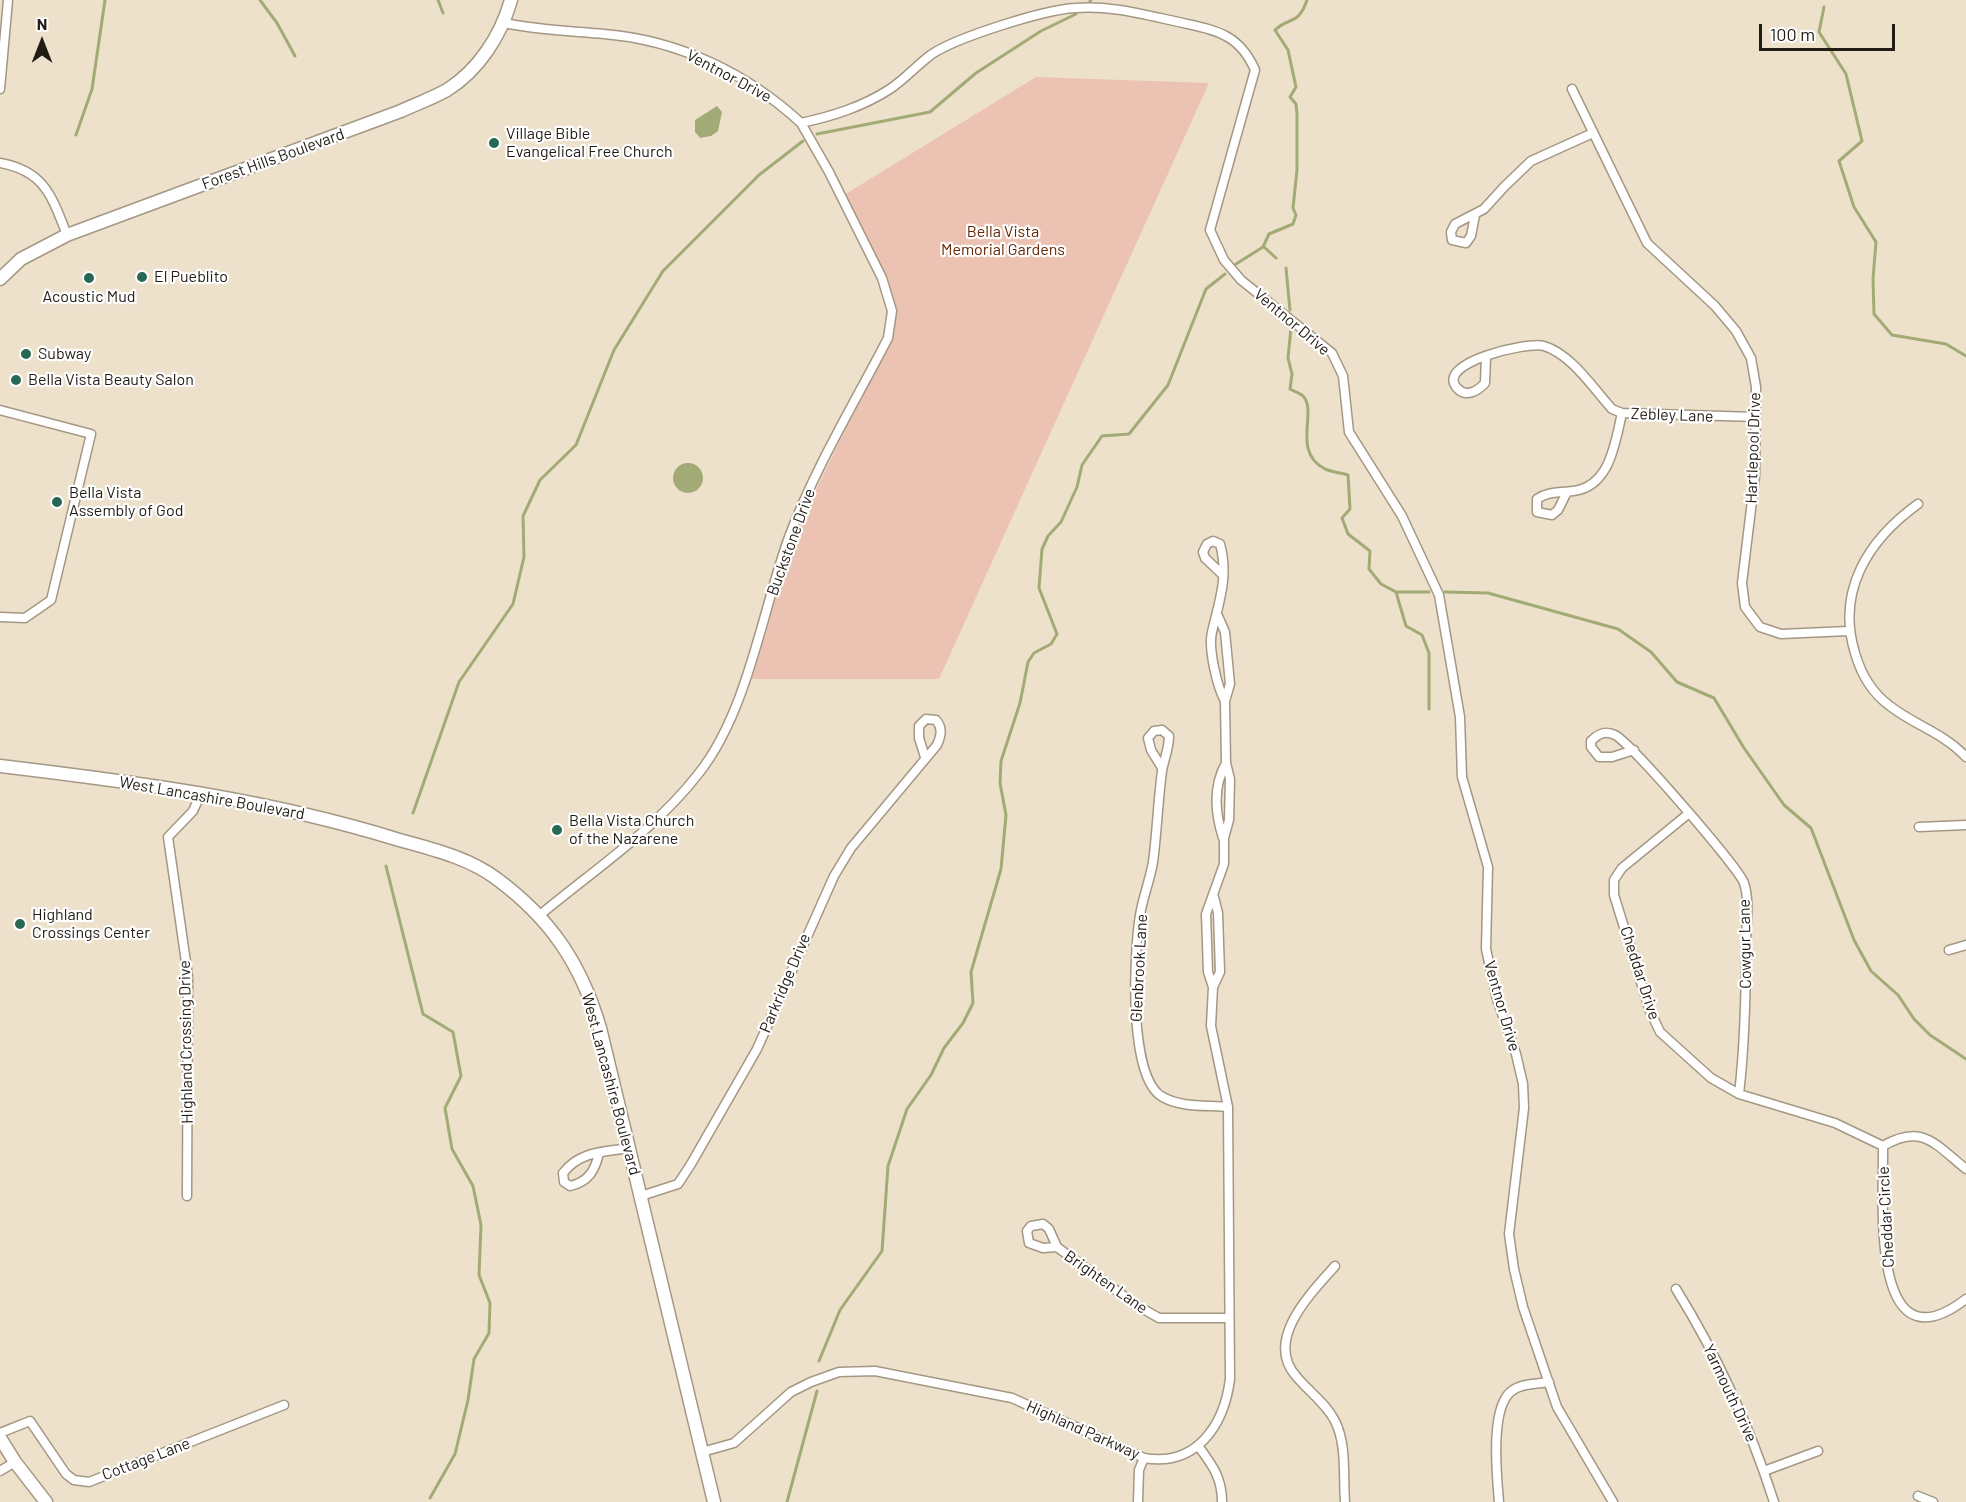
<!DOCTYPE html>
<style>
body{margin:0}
#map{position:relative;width:1966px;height:1502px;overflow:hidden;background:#eee1cb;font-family:Barlow,sans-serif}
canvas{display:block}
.north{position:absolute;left:12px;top:12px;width:60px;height:60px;-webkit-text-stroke:4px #fff;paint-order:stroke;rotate:0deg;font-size:16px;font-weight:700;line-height:24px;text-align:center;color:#211c14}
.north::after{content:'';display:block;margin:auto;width:21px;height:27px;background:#211c14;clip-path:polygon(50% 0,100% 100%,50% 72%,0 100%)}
.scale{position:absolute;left:1759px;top:24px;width:136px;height:27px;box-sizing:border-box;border:3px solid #211c14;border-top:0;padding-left:8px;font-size:18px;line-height:21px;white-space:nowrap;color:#211c14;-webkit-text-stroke:4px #fff;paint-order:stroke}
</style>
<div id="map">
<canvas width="1966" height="1502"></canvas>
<div class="north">N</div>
<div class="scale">100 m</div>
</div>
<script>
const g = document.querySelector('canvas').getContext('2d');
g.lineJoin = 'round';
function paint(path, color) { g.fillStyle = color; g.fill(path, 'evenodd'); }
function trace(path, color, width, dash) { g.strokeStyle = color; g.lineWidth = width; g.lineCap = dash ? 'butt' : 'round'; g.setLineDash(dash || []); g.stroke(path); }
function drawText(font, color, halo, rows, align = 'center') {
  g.font = font + ' Barlow,sans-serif'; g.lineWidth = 4.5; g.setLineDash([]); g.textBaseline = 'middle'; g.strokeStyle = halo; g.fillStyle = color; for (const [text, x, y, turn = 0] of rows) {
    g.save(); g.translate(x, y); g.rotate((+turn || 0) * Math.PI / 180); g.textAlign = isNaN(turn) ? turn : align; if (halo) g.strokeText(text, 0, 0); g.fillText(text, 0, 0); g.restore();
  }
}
paint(new Path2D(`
 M1036,77L1209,83L939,679H749L795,533L892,334C903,289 864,236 844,195Z`), '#ecc3b2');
paint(new Path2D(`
 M717,106L722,112L718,131L711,136L700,138L695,132V120Z
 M673 478a15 15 0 1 1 30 0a15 15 0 1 1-30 0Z`), '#a2ab75');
trace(new Path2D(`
 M260,0L277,23L295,56
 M438,0L443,13
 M1090,1L1091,0
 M1824,7L1819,32L1846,74L1862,141L1839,161L1854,207L1876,242L1873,279L1874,314L1892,335L1946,344L1966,356
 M817,134L930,112L976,73L1041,31L1076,14
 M76,135L92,89L105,0
 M1264,247L1276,258
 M1236,264L1263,247L1269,234L1293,224L1296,215L1293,208L1297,170V114L1296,104L1290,97L1296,87L1288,50L1275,30C1290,16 1298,26 1307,0
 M1286,268L1290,310
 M1291,328L1288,358L1292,374L1290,389C1293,391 1300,393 1303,396C1318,411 1291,452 1325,469C1332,472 1341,473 1348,475L1350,509L1342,518L1348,534L1370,551L1369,569L1381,584L1396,592L1406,626L1422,635L1429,653V709
 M1396,592H1429
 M1445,592L1488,593L1618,629L1651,652L1677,682L1714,698L1744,748L1784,805L1811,828L1854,940L1871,971L1898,995L1914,1019L1930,1035L1966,1059
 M413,813L459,682L513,604L524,557L523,516L540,480L576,445L614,350L663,271L759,175L803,141
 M386,866L423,1014L453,1032L461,1076L445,1108L452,1149L473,1186L481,1225L479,1275L490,1303L489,1333L474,1359L468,1400L455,1454L430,1498
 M819,1361L840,1310L882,1251L888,1166L907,1109L931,1075L944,1048L963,1023L973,1003L971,972L1001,869L1006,815L1000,783L1001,761L1020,703L1028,662L1034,653L1051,644L1057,634L1039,588L1042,549L1048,536L1061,522L1077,487L1082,465L1102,436L1129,434L1168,385L1206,289L1225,274
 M787,1502L817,1391`), '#a2ab75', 3);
const street = new Path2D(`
 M504,23C538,30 571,31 604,34C678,40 747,73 801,123C833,116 862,107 890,89C905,79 917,65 932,54C958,37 1043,10 1075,8C1108,5 1142,14 1174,21C1212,30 1238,31 1255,70L1210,230L1224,260L1241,280L1332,353L1343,376L1349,432L1402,516L1439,595L1460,717L1462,777L1488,867L1486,949L1497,999L1516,1054L1523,1084L1524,1108L1509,1234L1514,1269L1523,1307L1557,1407L1613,1502
 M0,89L8,0
 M1572,89L1647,243L1715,306L1736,331L1751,358L1756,387L1755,476L1742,583L1745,607L1760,627L1781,634L1848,631
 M0,163C45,171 52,197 67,235
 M1475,215L1471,236L1466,243L1452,240L1451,232L1455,224L1484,209L1504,187L1531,161L1593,133
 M1486,357L1485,383C1478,391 1466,398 1457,388C1434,363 1528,341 1544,346C1571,354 1593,388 1612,409L1622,413L1756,417
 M0,410L91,434L51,600L25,618L0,617
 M1567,492L1558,510L1552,515L1537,512V499C1548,491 1561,493 1573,491C1610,487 1615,443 1622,413
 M1918,504C1868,540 1836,591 1855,653C1861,674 1872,693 1890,706C1914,725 1944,733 1966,757
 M1223,575L1205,558L1203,552L1207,544L1213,541L1220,544C1229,576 1219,602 1212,632C1208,648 1217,687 1225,701
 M1634,750L1612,757H1599L1591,747V741C1598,734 1605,730 1615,735C1630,742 1738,867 1744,883C1750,901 1746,925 1746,943C1746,994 1745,1043 1739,1094
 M1162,768L1151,750L1148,738L1154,731L1162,730L1169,736C1169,749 1164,759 1162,771C1158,801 1157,832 1153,862C1150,880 1143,897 1140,915C1134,952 1128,1074 1161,1096C1180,1108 1207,1105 1228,1107
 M1688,814L1622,868L1614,880V895L1650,1011L1660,1032L1711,1078L1739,1094L1835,1123L1883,1146
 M1919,827L1966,825
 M1223,838C1215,813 1213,786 1226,763
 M540,915C594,870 656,829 699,773C748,711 762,611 789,537C815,468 854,404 888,338L892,311L882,278L829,172L801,123
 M1949,950L1966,945
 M1213,987L1208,972L1206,914L1224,864V838L1229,820L1230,779L1226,763L1225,701L1230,684L1225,632L1218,616
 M599,1153C595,1171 588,1182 570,1186L564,1182L563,1173C580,1151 604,1152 629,1148
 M1966,1169C1935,1144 1922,1123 1883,1146C1884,1198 1868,1374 1966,1299
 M187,1196L188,976L168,837L193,811L201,793
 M641,1196L678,1184L691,1164L757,1049L834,876L851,848L937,745C941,736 943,728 936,720L926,719L919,726V738L925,757
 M1057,1247L1043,1248L1029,1243L1027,1231L1031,1226L1043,1224L1049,1229L1057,1247L1136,1305L1159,1318H1228
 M1335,1266C1311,1293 1264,1340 1296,1376C1308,1391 1326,1403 1335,1421C1347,1445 1343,1476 1345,1502
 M1676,1289C1717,1355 1750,1427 1774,1502
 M0,1433L30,1421L66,1474L74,1480L89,1482L284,1405
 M1199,1447C1213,1466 1222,1478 1222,1502
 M702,1452L734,1443L791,1392L811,1382L839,1372L875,1371L1012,1398L1144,1458C1196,1467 1224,1426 1230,1379L1228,1107L1211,1026L1213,987L1220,972L1218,913L1214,897
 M0,1471L15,1462
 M1764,1471L1818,1451
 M1918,1496L1933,1502
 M1138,1502L1139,1470L1144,1458
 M1499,1502C1497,1477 1489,1405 1513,1390C1523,1383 1538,1384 1549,1382`);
const secondary = new Path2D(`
 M0,279L21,259L67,235L401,111C416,104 433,98 447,90C479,70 501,35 511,0
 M0,766C134,782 267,799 396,839C431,849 468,857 497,879C551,919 581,964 600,1028L714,1502
 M0,1438L15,1462L46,1502`);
trace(street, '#a49783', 11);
trace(secondary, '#a49783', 15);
trace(street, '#fff', 8);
trace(secondary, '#fff', 12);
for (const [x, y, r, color] of [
 [494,143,6,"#286754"],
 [142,277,6,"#286754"],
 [89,278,6,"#286754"],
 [26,354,6,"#286754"],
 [16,380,6,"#286754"],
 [57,502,6,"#286754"],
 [557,830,6,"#286754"],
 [20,924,6,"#286754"]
]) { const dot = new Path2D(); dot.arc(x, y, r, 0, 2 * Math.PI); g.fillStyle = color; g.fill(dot); trace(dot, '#fff', 2); }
drawText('16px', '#211c14', '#fff', [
 ["Ventnor Drive",729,76,28],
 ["Forest Hills Boulevard",273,159,-20],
 ["Ventnor Drive",1292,322,40],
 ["Zebley Lane",1672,415,2],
 ["Hartlepool Drive",1753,448,-88],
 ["Buckstone Drive",791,542,-70],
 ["West Lancashire Boulevard",212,798,10],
 ["Cowgur Lane",1745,944,-91],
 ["Glenbrook Lane",1139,968,-87],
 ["Cheddar Drive",1640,973,72],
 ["Parkridge Drive",785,983,-67],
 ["Ventnor Drive",1502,1006,74],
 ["Highland Crossing Drive",186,1042,-91],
 ["West Lancashire Boulevard",611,1084,75],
 ["Cheddar Circle",1886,1217,-93],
 ["Brighten Lane",1106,1282,35],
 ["Yarmouth Drive",1730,1393,65],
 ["Highland Parkway",1083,1430,24],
 ["Cottage Lane",146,1459,-21]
]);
drawText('16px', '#211c14', '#fff', [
 ["Village Bible",506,134],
 ["Evangelical Free Church",506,152],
 ["El Pueblito",154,277],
 ["Acoustic Mud",89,297,"center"],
 ["Subway",38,354],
 ["Bella Vista Beauty Salon",28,380],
 ["Bella Vista",69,493],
 ["Assembly of God",69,511],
 ["Bella Vista Church",569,821],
 ["of the Nazarene",569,839],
 ["Highland",32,915],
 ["Crossings Center",32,933]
], 'left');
drawText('16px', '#692704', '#fff', [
 ["Bella Vista",1003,232],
 ["Memorial Gardens",1003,250]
]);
</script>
